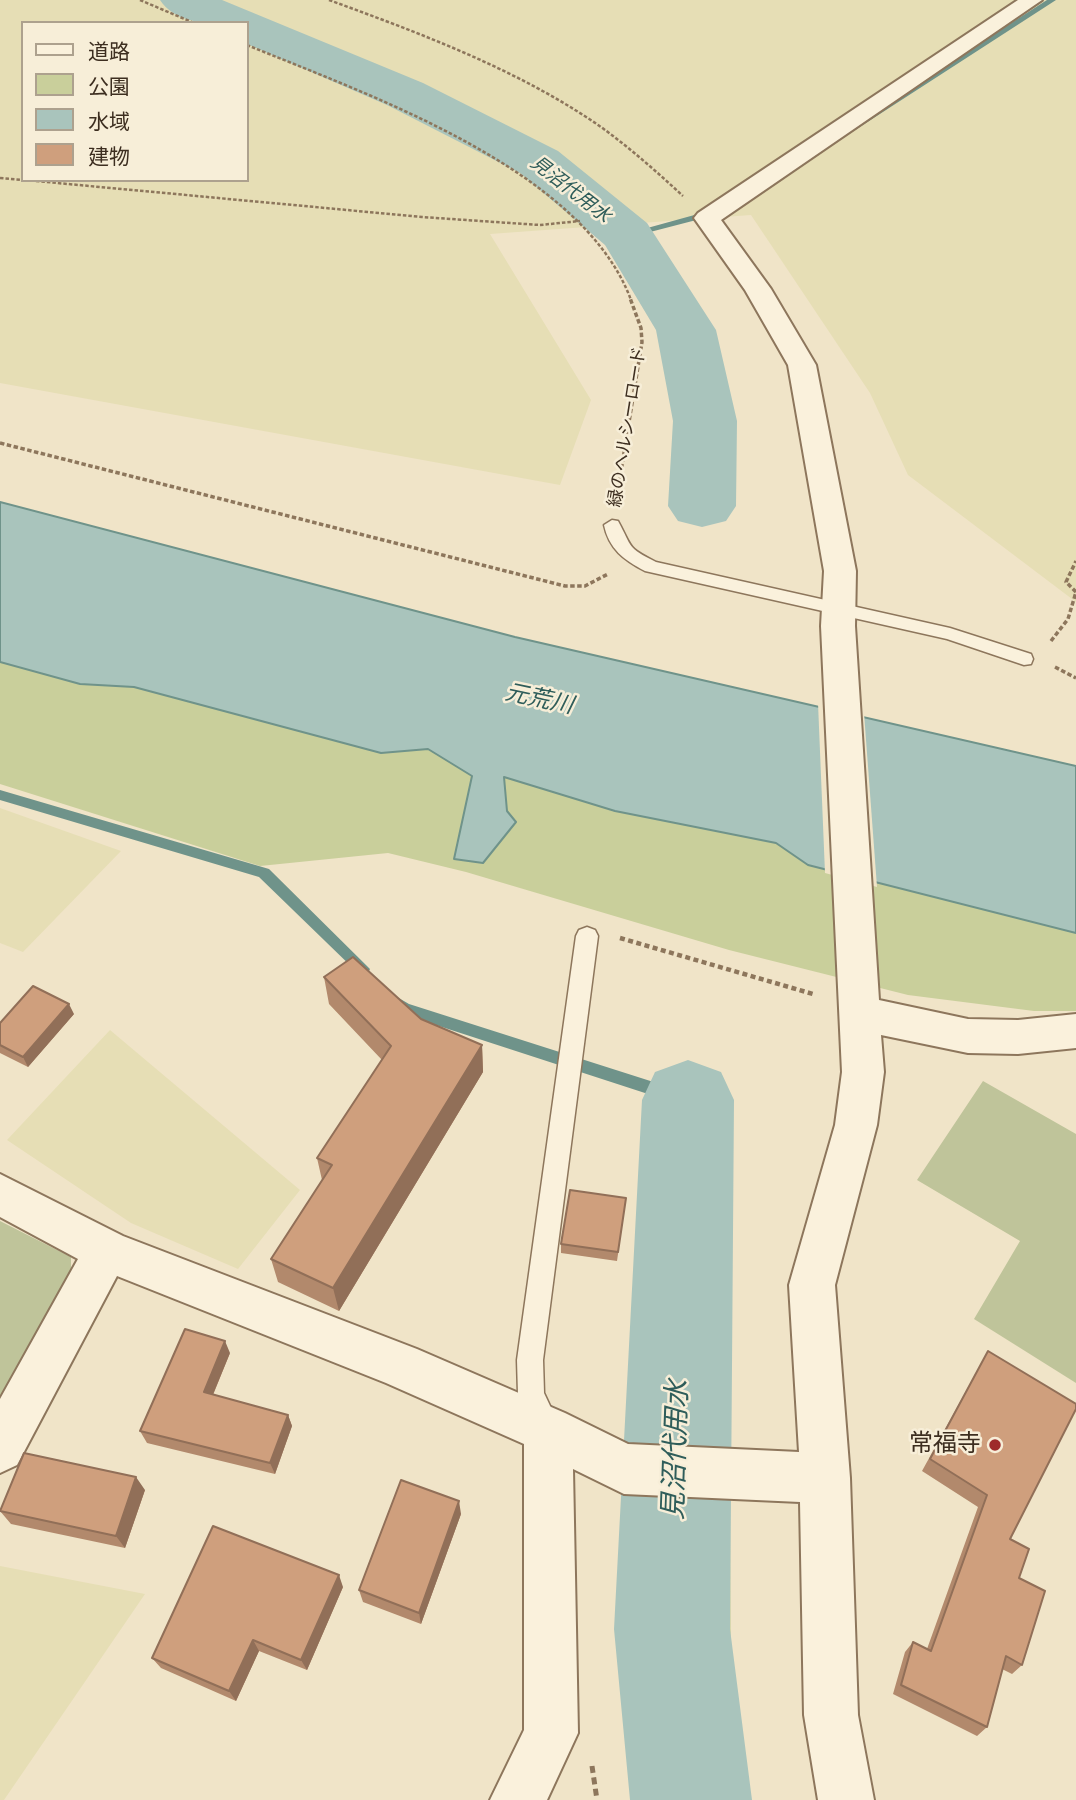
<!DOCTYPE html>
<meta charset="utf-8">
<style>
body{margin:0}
#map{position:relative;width:1076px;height:1800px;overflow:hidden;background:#f0e4c8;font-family:"Times New Roman","Noto Sans JP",serif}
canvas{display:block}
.legend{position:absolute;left:21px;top:21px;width:228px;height:161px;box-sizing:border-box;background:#f7eed8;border:2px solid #ada18e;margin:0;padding:9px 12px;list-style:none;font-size:21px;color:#3d2e20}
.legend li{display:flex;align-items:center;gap:14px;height:35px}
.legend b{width:35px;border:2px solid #ada18e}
</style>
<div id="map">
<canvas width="1076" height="1800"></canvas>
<ul class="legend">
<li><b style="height:9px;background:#faf1dc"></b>道路</li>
<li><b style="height:19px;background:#c9cf9b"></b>公園</li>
<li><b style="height:19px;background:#a9c4bc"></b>水域</li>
<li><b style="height:19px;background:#cf9f7d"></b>建物</li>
</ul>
</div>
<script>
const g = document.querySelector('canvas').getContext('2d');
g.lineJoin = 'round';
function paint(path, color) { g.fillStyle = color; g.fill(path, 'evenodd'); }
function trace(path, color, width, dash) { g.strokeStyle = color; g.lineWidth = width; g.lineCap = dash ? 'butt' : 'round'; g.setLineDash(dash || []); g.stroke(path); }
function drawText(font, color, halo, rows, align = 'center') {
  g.font = font + ' "Times New Roman","Noto Sans JP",serif'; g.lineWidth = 5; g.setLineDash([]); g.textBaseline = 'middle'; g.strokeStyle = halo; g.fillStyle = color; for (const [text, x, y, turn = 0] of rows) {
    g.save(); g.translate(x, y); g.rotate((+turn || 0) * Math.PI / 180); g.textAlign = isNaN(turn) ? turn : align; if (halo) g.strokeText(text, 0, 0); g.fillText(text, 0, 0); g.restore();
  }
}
paint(new Path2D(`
 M0,0H1076V602L908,475L870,393L751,215L490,234L591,400L560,485L0,383ZM23,23H247V180H23Z
 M0,808L121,851L23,952L0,943Z
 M110,1030L300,1190L238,1269L131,1223L7,1140Z
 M0,1566L145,1594L4,1800H0Z`), '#e6deb5');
paint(new Path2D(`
 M0,662L80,684L134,687L381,753L428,749L472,776L454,859L507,811L504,777L615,811L776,843L808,865L1076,933V1011H1034L908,995L729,950L466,872L388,853L260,866L0,784Z
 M704,1508L730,1509L731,1704L748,1800H723Z`), '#c9cf9b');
paint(new Path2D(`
 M983,1081L1076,1134V1383L974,1319L1020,1241L917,1180Z
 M0,1221L71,1257V1285L0,1412Z`), '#bfc49a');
const water = new Path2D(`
 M0,502L515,637L1076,766V933L808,865L776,843L615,811L504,777L507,811L516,822L483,863L454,859L472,776L428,749L381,753L134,687L80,684L0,662Z`);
paint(water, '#a9c4bc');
trace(water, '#6f938a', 2);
paint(new Path2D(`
 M818,703L864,713L877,887L825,873Z`), '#f0e4c8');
paint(new Path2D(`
 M1047,0H1056L835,143L828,141Z
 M711,206L716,209L704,218L627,238L622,235L698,214Z
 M0,790L269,869L370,969L368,973H358L259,877L0,800Z
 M397,997L409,1004L688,1093L693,1095L696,1100L693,1105L688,1107L399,1013L390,1003L392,999Z`), '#6f938a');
paint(new Path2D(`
 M170,0H206L415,88L550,156L638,228L703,330L724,421L722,506L716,515L702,518L688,515L682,506L686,421L669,330L614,241L528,168L395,100L247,37V23H213L174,6Z`), '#a9c4bc');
paint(new Path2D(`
 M160,0H222L423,83L558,151L647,223L716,330L737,421L736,506L726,521L702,527L678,521L668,506L673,421L656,330L605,245L520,173L387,105L247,44V23C217,23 179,28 160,0Z
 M688,1060L721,1072L734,1100L730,1629L752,1800H630L614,1629L642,1100L655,1072Z`), '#a9c4bc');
const lane = new Path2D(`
 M612,520L618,521C633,548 626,547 656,562L950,628L1031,654L1033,659L1031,664L1024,665L947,639L645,571C624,560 609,549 604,525Z
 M587,927L595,930L598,936L543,1360L544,1393L559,1425L555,1434L546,1438L537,1434L518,1394L517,1360L576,936L579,930Z`);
const street = new Path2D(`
 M1018,0H1042L721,220L771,289L816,365L856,571L855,626L879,1000L968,1019L1018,1020L1076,1014V1048L1018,1054L968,1053L881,1035L884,1072L877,1125L835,1285L850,1478L858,1715L874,1800H818L804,1715L800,1502L624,1494L573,1469L578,1733L547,1800H490L524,1730V1444L386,1383L117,1276L17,1465L0,1473V1399L78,1259L0,1217V1174L123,1236L417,1349L565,1413L628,1444L799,1452L789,1285L835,1125L842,1072L821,626L824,571L788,365L745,290L694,218L698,213Z`);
trace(lane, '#8d765c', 3);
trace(street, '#8d765c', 4);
trace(new Path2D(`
 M140,0L194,23
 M329,0C422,34 519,70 601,127C630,148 657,172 683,196
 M247,45C368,95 582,168 631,300
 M0,178L23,180
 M25,180L422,217L540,225L580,221`), '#8d765c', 2.5, [3.5, 2]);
trace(new Path2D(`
 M0,443L565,586H585L608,574
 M617,496L642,342L641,328L630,298
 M1051,641L1068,619L1076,592L1066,582L1076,561
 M1055,667L1076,678`), '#8d765c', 3.5, [4.5, 2.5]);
trace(new Path2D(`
 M620,938L813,994`), '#8d765c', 4.5, [5, 3.5]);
trace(new Path2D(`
 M592,1766L597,1800`), '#8d765c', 5, [7, 4.5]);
paint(lane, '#faf1dc');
paint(street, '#faf1dc');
paint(new Path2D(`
 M324,977L482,1045L483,1072L339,1311L278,1282L271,1259L322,1180L317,1158L382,1060L329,1004Z
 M74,1014L28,1067L0,1053V1023Z
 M626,1198L617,1261L561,1253V1244Z
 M988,1351L1010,1539L1019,1578L1022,1665L1012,1674L1002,1669L987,1727L977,1736L893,1694L905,1652L913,1642L927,1649L978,1507L922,1471Z
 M230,1353L213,1395L288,1415L292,1426L275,1474L147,1443L140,1431Z
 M145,1490L125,1548L11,1524L0,1511Z
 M461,1514L421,1624L363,1602L359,1590Z
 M343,1587L307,1670L259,1651L236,1701L161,1668L152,1658Z`), '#b2896c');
paint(new Path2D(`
 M69,1004L74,1014L28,1067L23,1057Z
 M482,1045L483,1072L339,1311L333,1288Z
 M225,1341L230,1353L209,1404L204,1392Z
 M288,1415L292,1426L275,1474L270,1463Z
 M136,1477L145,1490L125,1548L116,1536Z
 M459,1501L461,1514L421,1624L419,1613Z
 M339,1575L343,1587L307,1670L301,1660Z
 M253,1640L259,1651L236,1701L229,1691Z`), '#916f58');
const building = new Path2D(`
 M353,957L421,1019L482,1045L333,1288L271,1259L332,1165L317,1158L391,1046L324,977Z
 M33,986L69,1004L23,1057L0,1045V1023Z
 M570,1190L626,1198L618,1252L561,1244Z
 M185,1329L225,1341L204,1392L288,1415L270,1463L140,1431Z
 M988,1351L1076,1404V1409L1010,1539L1029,1549L1019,1578L1045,1591L1022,1665L1006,1656L987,1727L901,1685L913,1642L931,1651L987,1495L930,1459Z
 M24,1453L136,1477L116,1536L0,1511Z
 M401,1480L459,1501L419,1613L359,1590Z
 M213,1526L339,1575L301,1660L253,1640L229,1691L152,1658Z`);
paint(building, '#cf9f7d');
trace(building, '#916f58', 2);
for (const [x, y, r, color] of [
 [995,1445,7,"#9e2a2b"]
]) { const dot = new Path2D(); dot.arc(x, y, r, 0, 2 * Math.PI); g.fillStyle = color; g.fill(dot); trace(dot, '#f7eed8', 2.5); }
drawText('18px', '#3d2e20', '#f7eed8', [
 ["緑のヘルシーロード",628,427,-81]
]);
drawText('italic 19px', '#2f5d5a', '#f7eed8', [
 ["見沼代用水",570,190,38]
]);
drawText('italic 23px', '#2f5d5a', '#f7eed8', [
 ["元荒川",539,700,12]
]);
drawText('24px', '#3d2e20', '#f7eed8', [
 ["常福寺",981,1445]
], 'right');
drawText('italic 28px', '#2f5d5a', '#f7eed8', [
 ["見沼代用水",677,1450,-88]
]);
</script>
